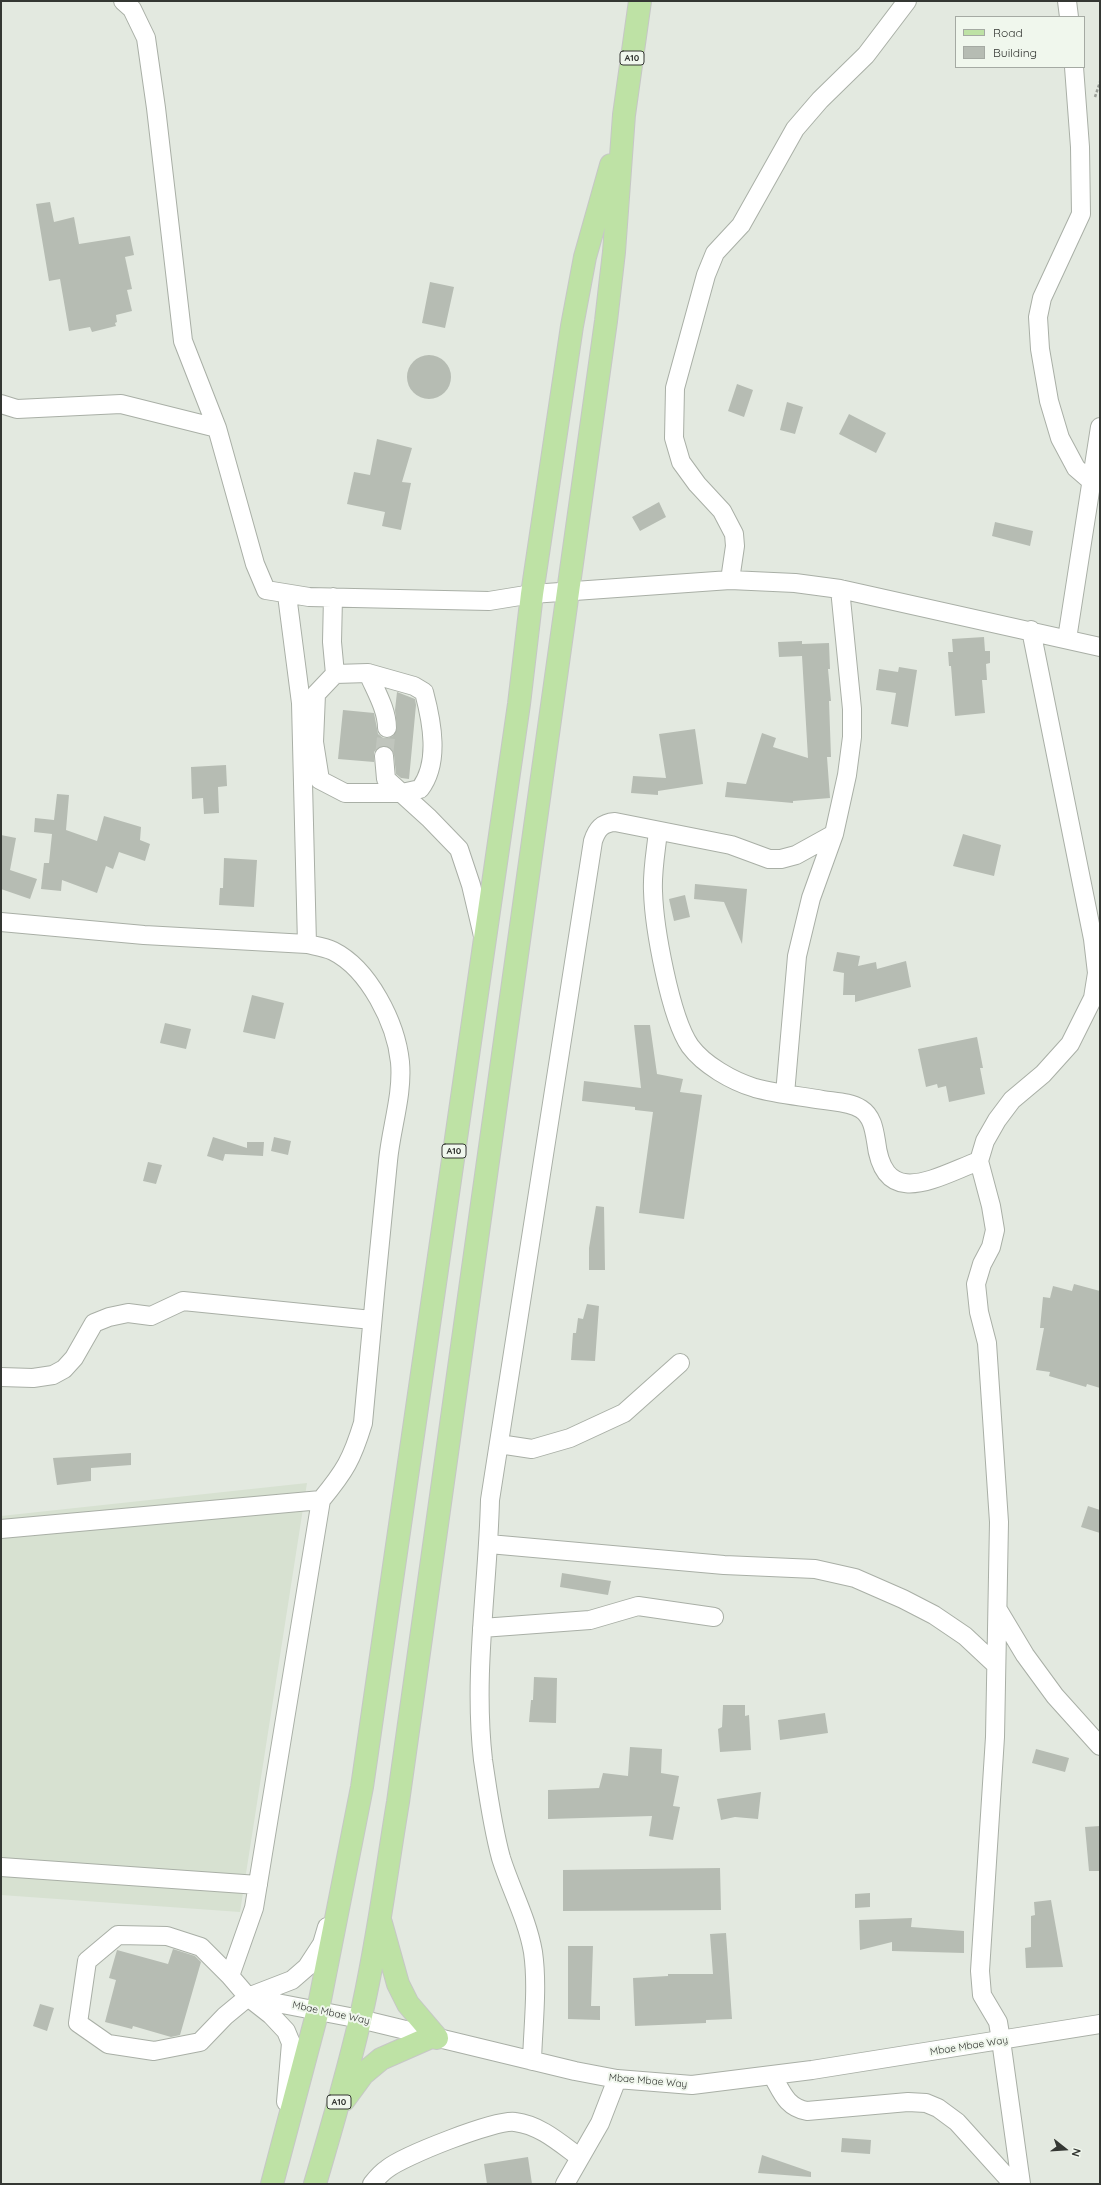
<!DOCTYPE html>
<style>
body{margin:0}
#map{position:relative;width:1101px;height:2185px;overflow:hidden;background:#e3e9e0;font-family:Quicksand,sans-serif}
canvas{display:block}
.frame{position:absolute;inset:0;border:2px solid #343733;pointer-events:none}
.legend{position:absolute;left:955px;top:16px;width:130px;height:52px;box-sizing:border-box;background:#f0f7ed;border:1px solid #a5aaa3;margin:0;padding:5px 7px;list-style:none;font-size:12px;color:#343733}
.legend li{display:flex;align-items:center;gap:8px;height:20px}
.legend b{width:20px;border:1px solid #a5aaa3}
.north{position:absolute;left:1045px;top:2129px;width:40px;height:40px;-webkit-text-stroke:3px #f0f7ed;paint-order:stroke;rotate:107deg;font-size:11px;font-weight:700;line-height:16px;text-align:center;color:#343733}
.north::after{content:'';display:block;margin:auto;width:14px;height:18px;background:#343733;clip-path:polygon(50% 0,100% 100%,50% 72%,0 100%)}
</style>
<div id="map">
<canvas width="1101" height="2185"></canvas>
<div class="frame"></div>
<ul class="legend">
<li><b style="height:5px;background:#bee2a5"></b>Road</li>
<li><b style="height:11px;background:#b6bcb3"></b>Building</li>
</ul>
<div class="north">N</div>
</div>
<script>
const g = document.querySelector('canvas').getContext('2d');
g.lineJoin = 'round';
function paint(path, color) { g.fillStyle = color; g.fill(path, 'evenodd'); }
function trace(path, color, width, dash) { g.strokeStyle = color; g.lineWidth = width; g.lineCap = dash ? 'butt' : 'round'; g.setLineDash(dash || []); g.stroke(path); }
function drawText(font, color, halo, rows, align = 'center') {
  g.font = font + ' Quicksand,sans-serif'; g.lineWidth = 4; g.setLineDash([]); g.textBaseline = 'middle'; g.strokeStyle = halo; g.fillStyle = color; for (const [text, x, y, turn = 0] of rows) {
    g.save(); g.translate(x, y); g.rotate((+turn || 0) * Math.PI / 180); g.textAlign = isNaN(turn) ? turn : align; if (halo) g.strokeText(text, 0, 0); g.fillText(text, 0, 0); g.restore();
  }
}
paint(new Path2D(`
 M307,1483L240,1912L1,1895V1516Z`), '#d7e1d1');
paint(new Path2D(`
 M50,202L54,222L74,217L79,244L130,236L134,255L125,257L132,289L127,290L132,311L116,315L117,322L115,323L116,326L92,332L90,327L69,331L60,279L49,281L36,204Z
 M430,282L454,287L445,328L422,323Z
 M407 377a22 22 0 1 1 44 0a22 22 0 1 1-44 0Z
 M737,384L753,390L744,417L728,411Z
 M787,402L803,407L795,434L780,430Z
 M849,414L886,433L876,453L839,434Z
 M377,439L412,448L402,482L411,483L401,530L382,526L385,512L347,504L354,472L370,475Z
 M659,502L666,517L640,531L632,517Z
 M995,522L1033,531L1030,546L992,536Z
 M984,637L985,651H990V663L986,664L987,680H982L985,713L955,716L951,666H949L948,652H953L952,639Z
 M802,641V644L829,643L830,669H828L831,701H829L831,757H827L830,798L793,801V803L725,797L727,782L746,784L762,733L776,738L773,747L808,758L802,656L779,657L778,642Z
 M899,667L917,670L908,727L891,724L896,693L876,690L879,669L898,672Z
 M397,692L415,699L416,705L409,779L401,778L396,774L394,755L388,746L378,748L374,752V762L338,759L343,710L374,713L378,734L383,738H388L393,736L397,728L395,710Z
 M695,729L703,784L658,791V795L631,793L633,776L666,778L659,734Z
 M226,765L227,786L218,787L219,813L204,814L203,798L192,799L191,767Z
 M57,794L69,795L66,830L97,841L104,816L141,827L140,840L150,844L145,861L119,852L113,869L106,866L97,893L62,880L61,891L41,889L44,863H49L52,834L34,832L35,818L54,820Z
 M963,834L1001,845L994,876L953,866Z
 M1,835L16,838L10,870L37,879L30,899L1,889Z
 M224,858L257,860L254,907L219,905L220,888H223Z
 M695,884L747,889L742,944L724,902L694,899Z
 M685,895L690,917L674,921L669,899Z
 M837,952L860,956L858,966L876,962L877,969L906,961L911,987L855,1002V995H843L844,973L833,971Z
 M252,995L284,1003L275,1039L243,1032Z
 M165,1023L191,1029L186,1049L160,1043Z
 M634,1025H650L657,1074L683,1079L680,1092L702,1095L684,1219L639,1213L653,1112L635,1110V1107L582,1101L584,1081L641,1088Z
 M977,1037L983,1068H980L985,1094L949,1102L946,1086L938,1088L937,1084L926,1087L918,1049Z
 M213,1137L247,1148V1142H264L263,1156L225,1154L223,1161L207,1156Z
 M274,1137L291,1141L288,1155L271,1151Z
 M148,1162L162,1165L156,1184L143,1181Z
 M596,1206L604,1207L605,1270H589V1248Z
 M1074,1284L1100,1291V1388L1087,1384L1086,1387L1049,1376L1050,1372L1036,1370L1044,1328H1040L1043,1297L1050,1298L1053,1286L1072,1291Z
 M587,1304L599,1306L595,1361L571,1360L573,1333H576L578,1318L583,1319Z
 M131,1453V1465L91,1468V1481L57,1485L53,1458Z
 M1088,1506L1100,1510V1533L1081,1527Z
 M562,1573L611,1581L608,1595L560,1587Z
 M534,1677L557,1678L556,1723L529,1722L531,1700H533Z
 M723,1705H745V1716L749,1715L751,1750L720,1752L718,1729L722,1727Z
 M825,1713L828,1733L780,1740L778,1720Z
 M630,1747L662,1749L661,1773L679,1776L673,1806L680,1807L673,1840L649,1836L652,1816L548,1819V1790L599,1788L603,1773L628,1776Z
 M1036,1749L1069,1758L1065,1772L1032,1763Z
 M761,1792L758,1819L735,1817L721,1820L717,1799Z
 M1100,1826V1871H1089L1085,1827Z
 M720,1868L721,1910L563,1911V1870Z
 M870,1893V1907L855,1908V1894Z
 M1051,1900L1063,1967L1026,1968L1025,1948L1031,1947V1916L1035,1915L1034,1902Z
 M912,1918L911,1927L964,1931V1953L892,1951V1942L860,1950L859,1920Z
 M726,1933L732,2019L706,2020V2023L635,2026L633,1978L668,1976V1974H713L710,1934Z
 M568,1946H593L591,2006H600V2020L568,2019Z
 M173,1949L195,1956L201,1962L180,2035L171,2037L133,2026L132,2029L105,2022L116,1980L109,1978L117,1950L168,1964Z
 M40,2004L54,2008L47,2031L33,2026Z
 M842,2138L871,2140L870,2154L841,2152Z
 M762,2155L811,2172V2177L758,2173Z
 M528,2157L532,2184H487L484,2164Z`), '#b6bcb3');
trace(new Path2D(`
 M384,756L387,728`), '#c0c5bd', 18, [18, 9]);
const minor = new Path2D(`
 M123,1L132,9L146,38L156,108L183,341L217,428L255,564L266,590L309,597L489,601L532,594L730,580L795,583L840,589L1100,647
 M1067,1L1069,17
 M1074,67L1080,147L1081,214L1042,298L1038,317L1040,349L1049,401L1060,438L1076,468L1091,481
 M1,404L17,409L121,404L217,428
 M730,580L735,546L734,534L722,511L697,484L681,462L674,438L675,388L706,275L715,253L741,225L795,129L820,100L866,55L907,1
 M287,595L301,703L307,944
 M333,597L332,642L335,674L368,673C375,690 387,709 387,728
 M1067,639L1100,427
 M335,674L316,694L314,742L320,780L345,793H402L420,789C440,763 432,722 424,692L414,686L368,673
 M384,756L386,779L429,818L459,849L471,885L483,936
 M658,831C656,851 652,871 653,891C654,927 670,1017 690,1046C704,1065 732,1081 755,1088C777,1094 800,1096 823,1100C836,1102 850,1102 861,1109C872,1116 874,1129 876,1141C884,1211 936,1177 979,1161
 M1,922L144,935L307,944C316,946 325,947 333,951C369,969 396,1023 400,1062C403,1095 391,1128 388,1161C379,1248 371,1336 363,1423C352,1459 345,1471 321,1500
 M785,1094L797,956L811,898L834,834L847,775L852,737V709L840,589
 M1,1377L33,1378L53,1375L64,1369L74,1358L94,1323L109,1317L128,1313L151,1316L183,1301L372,1320
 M499,1444L532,1449L570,1438L624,1413L680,1363
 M1,1529L321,1500L254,1908L230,1976L248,1997L271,2015L286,2031L291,2043L286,2102
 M489,1544L724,1565L815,1569L855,1578L903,1599L934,1615L965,1636L996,1665
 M998,1610L1025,1655L1055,1696L1100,1746
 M482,1628L590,1620L638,1606L714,1617
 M1,1867L258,1885
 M230,1976L201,1947L167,1936L118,1935L87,1961L78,2023L108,2044L154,2051L200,2042L225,2016L248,1997L292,1980L307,1967L322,1944L327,1927
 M251,1998L360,2019L575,2071L617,2079L692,2085L812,2070L1100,2024
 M532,2061C533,2026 538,1987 533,1952C527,1918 511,1890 501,1858C492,1825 488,1793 483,1760C473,1673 488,1586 490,1500L593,841C597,829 602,823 615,822L731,845L769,859H781L796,855L834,834
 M772,2075C782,2092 786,2107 807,2111L908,2102L926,2103L938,2108L957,2122L1013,2184
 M372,2184C376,2179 381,2173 387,2169C403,2156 496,2119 515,2122C540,2125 560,2143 579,2157
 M565,2184L600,2123L617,2079
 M1021,2184L1001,2040L998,2022L982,1995L980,1971L995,1737L999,1522L987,1343L979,1312L976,1284L982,1264L991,1247L995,1230L991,1206L979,1161L985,1141L997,1120L1012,1100L1043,1074L1070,1044L1093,998L1097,973L1093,939L1031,630`);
const major = new Path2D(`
 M381,1923L398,1984L408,2004L437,2038
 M344,2100L363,2074L381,2059L431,2037
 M272,2184L318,2010L362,1787L519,704L532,594L572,326L585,257L611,165
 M315,2184C331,2130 347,2075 360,2020C377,1948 386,1874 398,1802L606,321L614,252L624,115L640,1`);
trace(minor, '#a9afa6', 20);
trace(major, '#c6c7c6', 24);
trace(new Path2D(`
 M1095,97L1100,82`), '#9ba099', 2.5, [3, 2]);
trace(minor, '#fff', 18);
trace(major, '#bee2a5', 22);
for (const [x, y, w] of [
 [632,58,24],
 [454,1151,24],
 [339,2102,24]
]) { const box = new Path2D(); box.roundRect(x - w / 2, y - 7, w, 14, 3); g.fillStyle = '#f0f7ed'; g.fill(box); trace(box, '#343733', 1); }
drawText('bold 9px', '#343733', null, [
 ["A10",632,58],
 ["A10",454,1151],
 ["A10",339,2102]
]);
drawText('10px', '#343733', '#f0f7ed', [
 ["Mbae Mbae Way",331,2013,12],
 ["Mbae Mbae Way",969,2046,-9],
 ["Mbae Mbae Way",648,2081,5]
]);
</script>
